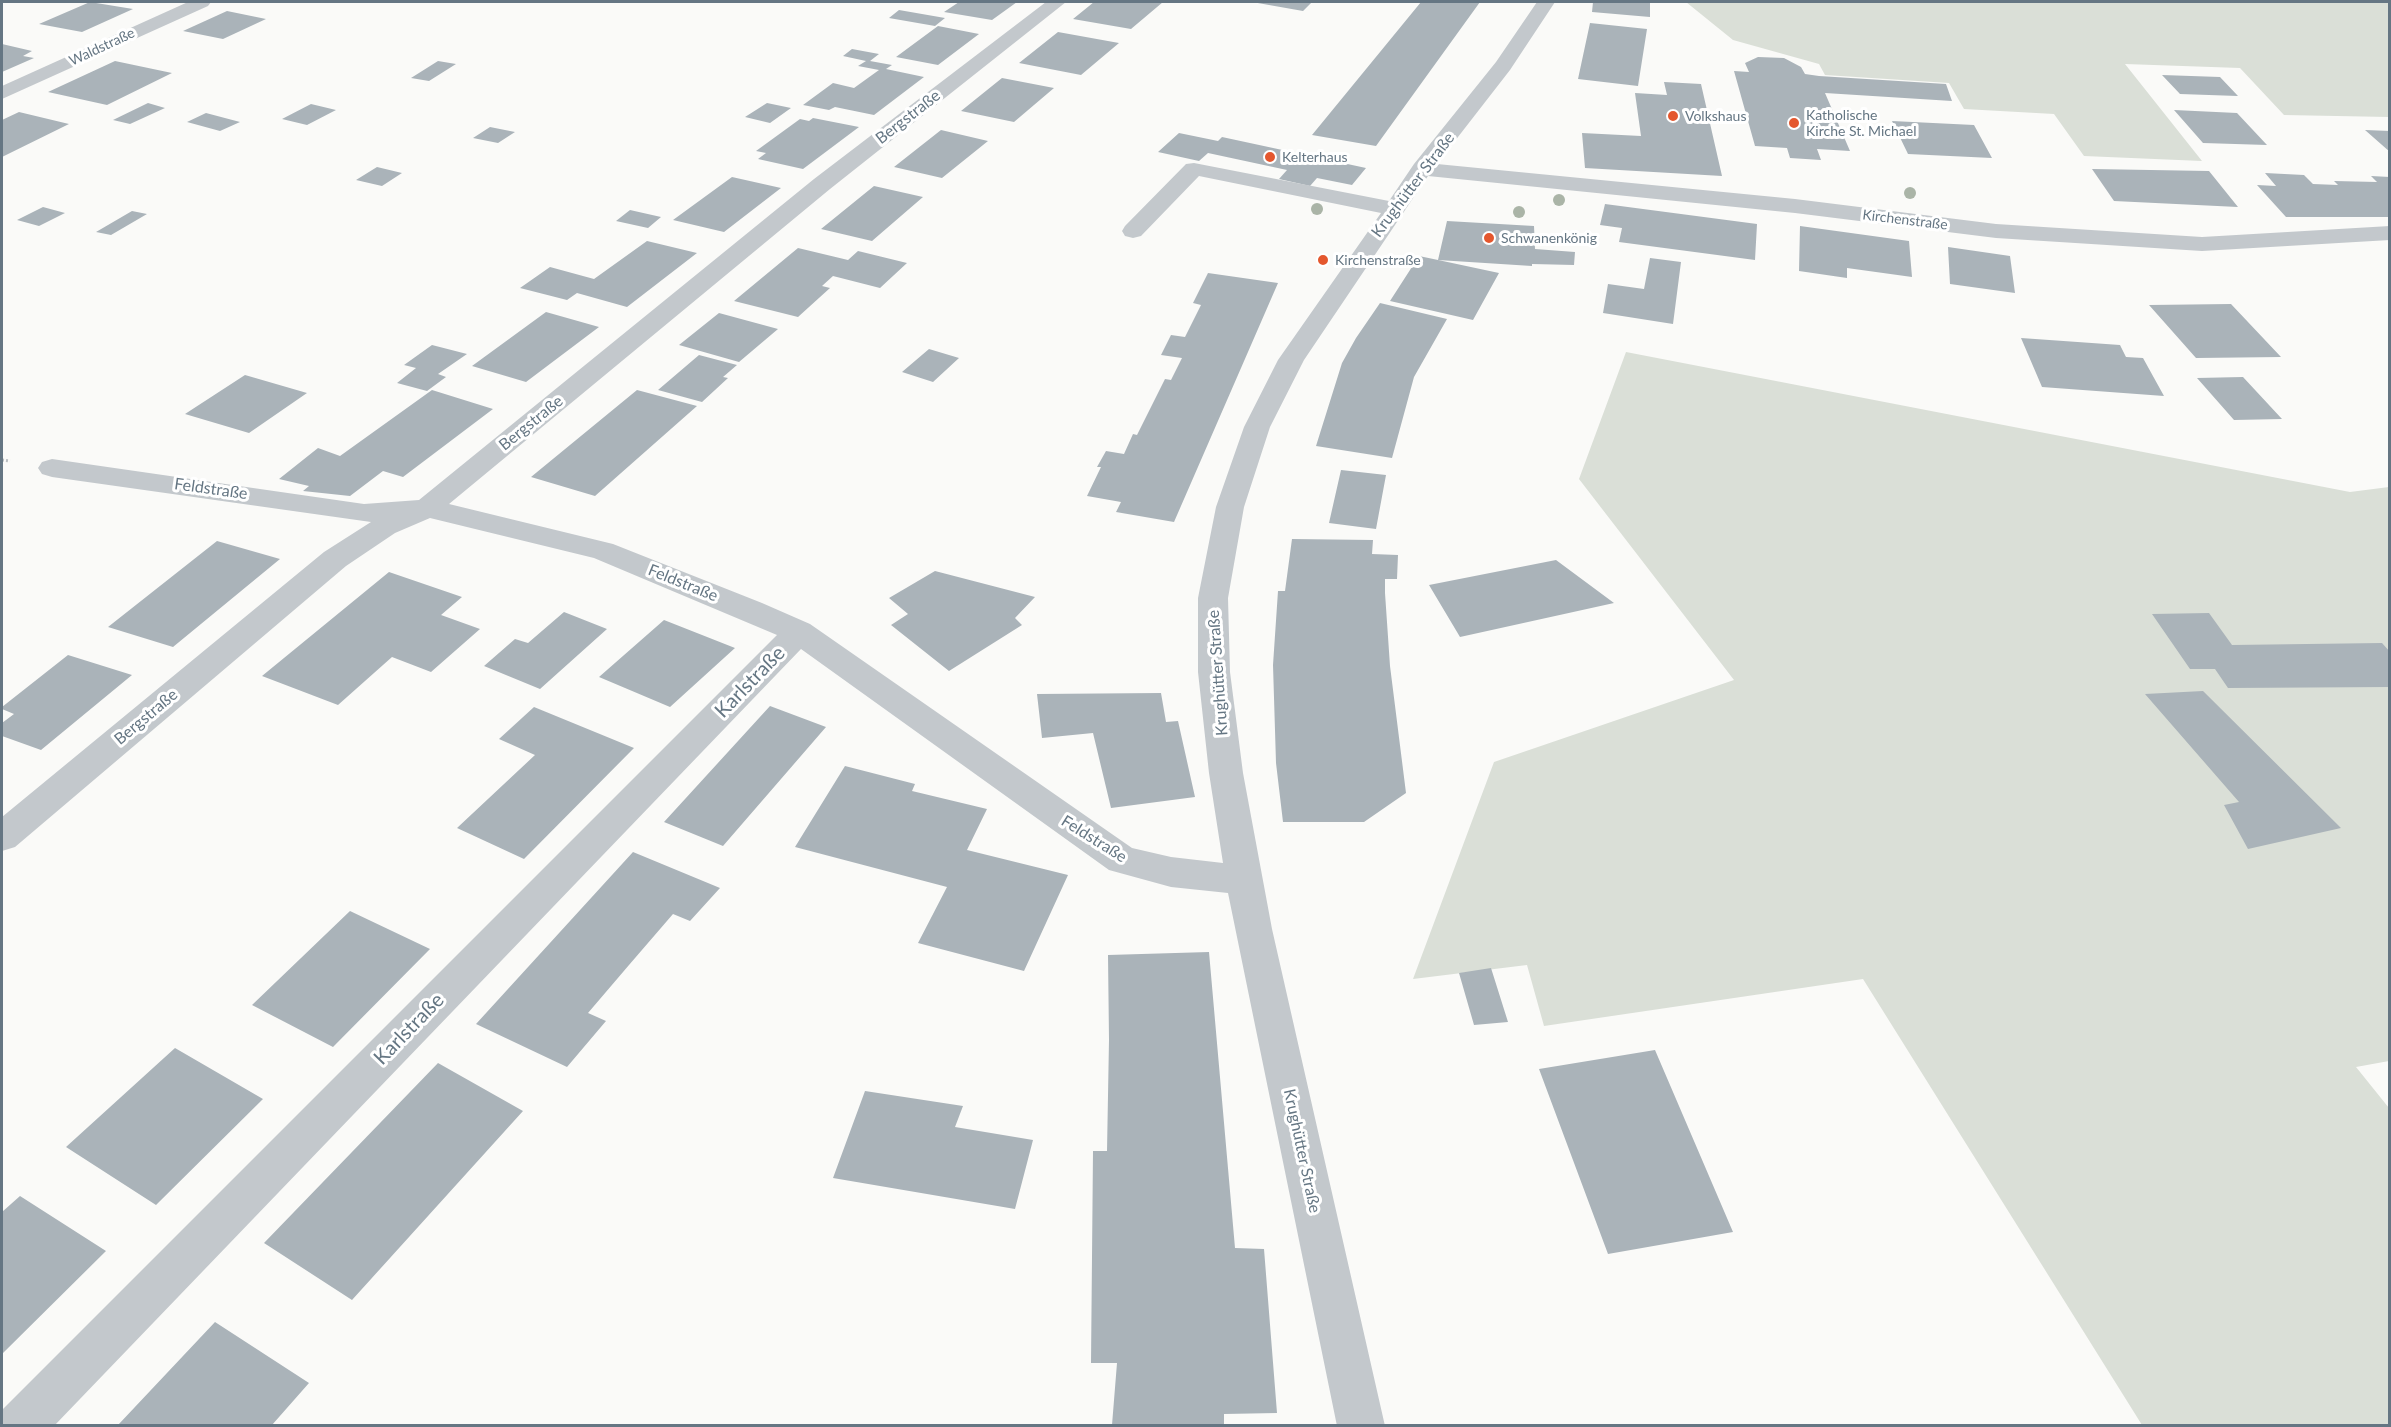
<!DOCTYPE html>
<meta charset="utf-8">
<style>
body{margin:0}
#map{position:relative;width:2391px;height:1427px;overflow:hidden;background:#fafaf8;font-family:Lato,sans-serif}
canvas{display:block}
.frame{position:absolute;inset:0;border:3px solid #657683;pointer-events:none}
</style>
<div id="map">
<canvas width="2391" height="1427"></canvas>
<div class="frame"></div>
</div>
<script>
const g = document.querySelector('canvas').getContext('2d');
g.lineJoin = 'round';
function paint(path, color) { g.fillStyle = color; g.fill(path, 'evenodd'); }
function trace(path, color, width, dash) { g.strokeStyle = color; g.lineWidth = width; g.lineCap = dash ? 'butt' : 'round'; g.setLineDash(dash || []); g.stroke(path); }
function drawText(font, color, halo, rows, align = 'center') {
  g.font = font + ' Lato,sans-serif'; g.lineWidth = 6; g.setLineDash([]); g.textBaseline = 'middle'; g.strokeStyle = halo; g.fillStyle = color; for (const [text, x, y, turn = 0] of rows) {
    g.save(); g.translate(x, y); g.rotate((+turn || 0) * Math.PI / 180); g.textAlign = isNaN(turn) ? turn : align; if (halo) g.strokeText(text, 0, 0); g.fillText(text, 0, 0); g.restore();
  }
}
paint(new Path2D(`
 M1686,2H2389V117L2284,115L2240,68L2125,64L2202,161L2084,156L2054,114L1964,109L1949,83L1825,75L1819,64L1733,40Z
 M1626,352L2350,492L2389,487V1061L2356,1067L2389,1108V1425H2142L1863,979L1544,1026L1527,965L1413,979L1494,762L1734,680L1579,479Z`), '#dadfd7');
paint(new Path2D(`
 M90,2L133,9L82,32L39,24Z
 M959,2H1017L992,20L944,12Z
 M1094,2H1163L1131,29L1073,19Z
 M1252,2H1312L1303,11Z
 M1421,2H1480L1376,146L1312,135Z
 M1593,2H1650V17L1592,12Z
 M899,10L945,18L935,26L889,18Z
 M227,11L266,19L223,39L183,31Z
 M1590,23L1647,29L1638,86L1578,79Z
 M938,26L979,34L938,65L896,57Z
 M1058,32L1119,43L1081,75L1019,63Z
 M2,44L32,51L23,56L34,58L2,72Z
 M852,49L879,54L870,61L892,65L886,69L924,77L874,115L835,107L829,110L803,105L833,83L854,88L879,70L858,66L866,61L843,56Z
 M1758,57L1784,58L1801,67L1805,74L1819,76L1946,84L1952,101L1825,93L1850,151L1817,149L1821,160L1790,158L1787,148L1755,146L1734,71L1749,72L1745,63Z
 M115,61L172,73L107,105L48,92Z
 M438,61L456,64L429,81L411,78Z
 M2162,75L2220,77L2238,96L2180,94Z
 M1002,78L1054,88L1014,122L961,111Z
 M1664,82L1701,84L1722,176L1585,168L1582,133L1641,136L1635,93L1667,95Z
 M148,103L165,108L130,124L113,120Z
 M767,103L791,108L770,123L745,117Z
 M311,104L336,110L307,125L282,119Z
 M2174,110L2237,113L2267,145L2203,143Z
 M19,112L69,124L2,157V120Z
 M206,113L240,122L220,131L187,122Z
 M813,118L859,127L803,169L758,159L766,153L756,151L800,119L809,121Z
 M1892,121L1974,125L1992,158L1908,154Z
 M490,127L515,132L498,143L473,138Z
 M941,130L988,141L942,178L894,167Z
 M2365,130L2390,131V152Z
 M1179,133L1218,141L1222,137L1366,168L1352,185L1317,178L1310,186L1279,179L1287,170L1208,153L1199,161L1158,152Z
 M377,167L402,173L382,186L356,180Z
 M2092,169L2209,171L2238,207L2114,201Z
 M2265,173L2304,175L2313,184L2338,185L2334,181L2377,182L2371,176L2390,177V217H2286L2257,185L2276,186Z
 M732,177L781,188L724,232L673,220Z
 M874,186L923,197L872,241L821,229Z
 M1605,204L1757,224L1755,260L1619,242L1622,228L1600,225Z
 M43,207L65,213L39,226L17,220Z
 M630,210L661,217L648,228L616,221Z
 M132,211L147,214L111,235L96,232Z
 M1447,221L1534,226L1535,249L1575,252L1574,265L1532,264V266L1438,260L1499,273L1473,320L1390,301L1419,256L1438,260Z
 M1800,226L1909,241L1912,277L1847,268V278L1799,271Z
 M647,241L697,253L627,307L577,293L567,300L520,288L550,267L594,279Z
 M1948,247L2010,256L2015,293L1950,284Z
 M798,248L848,260L858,251L907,263L880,288L833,276L822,286L830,288L798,317L734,301Z
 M1650,258L1681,262L1673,324L1603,313L1608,284L1644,289Z
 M1208,273L1278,283L1174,522L1116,512L1121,502L1087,496L1101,467H1097L1106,451L1124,454L1133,434L1137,435L1165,379L1171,380L1182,358L1161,355L1171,335L1185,337L1201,305L1193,303Z
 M1380,303L1447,319L1414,377L1392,458L1316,446L1342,363L1356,338Z
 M2231,304L2281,357L2196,358L2149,305Z
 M546,312L599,327L526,382L472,366Z
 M719,313L778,329L739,362L679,345Z
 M2021,338L2120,345L2126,357L2143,358L2164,396L2042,387Z
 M432,345L467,354L438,374L446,377L427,391L397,383L416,368L404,365Z
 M929,349L959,358L933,382L902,372Z
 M699,355L737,365L723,377L728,378L702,402L658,390Z
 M245,375L307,393L249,433L185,414Z
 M2243,377L2282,419L2234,420L2197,378Z
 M432,390L493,409L403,477L383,471L350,496L303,491L309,486L279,479L318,448L340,456Z
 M637,390L697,406L595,496L531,477Z
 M1341,470L1386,475L1376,529L1329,523Z
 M1292,539L1373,540L1372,554L1398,555L1397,579H1385V593L1390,666L1406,793L1364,822H1283L1276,763L1273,665L1278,591H1285Z
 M217,541L280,559L173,647L108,627Z
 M1556,560L1614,603L1460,637L1429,585Z
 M935,571L1035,597L1015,618L1022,625L949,671L891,625L908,614L889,598Z
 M389,572L462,597L441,615L480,629L431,672L392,657L338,705L262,676Z
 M564,612L607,629L540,689L484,666L515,639L528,643Z
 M2209,613L2232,645L2382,643L2390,652V687L2228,688L2215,669H2190L2152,614Z
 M664,620L735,648L670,707L599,677Z
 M68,655L132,675L41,750L2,736V723L14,714L2,709V707Z
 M2203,691L2341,828L2248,849L2224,805L2239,802L2145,694Z
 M1161,693L1166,722L1178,721L1195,797L1111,808L1093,733L1042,738L1037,694Z
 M770,706L826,727L723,846L664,822Z
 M534,707L634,748L524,859L457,828L535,755L499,739Z
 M845,766L915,784L912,791L987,809L967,850L1068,875L1024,971L918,943L947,887L795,847Z
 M633,852L720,888L690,921L673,914L629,965L588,1013L606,1021L567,1067L476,1024Z
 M350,911L430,949L333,1047L252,1005Z
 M1209,952L1235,1248L1264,1249L1277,1413L1224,1414V1425H1112L1117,1363H1091L1093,1151H1107L1109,1040L1108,955Z
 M1491,968L1508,1022L1474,1025L1459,973Z
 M175,1048L263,1099L156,1205L66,1147Z
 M1655,1050L1733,1232L1608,1254L1539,1069Z
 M438,1063L523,1111L352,1300L264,1243Z
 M865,1091L963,1106L955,1127L1033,1140L1015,1209L833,1178Z
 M20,1196L106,1251L2,1354V1212Z
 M215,1322L309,1383L272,1425H118Z`), '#aab3b9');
trace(new Path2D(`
 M2,460L10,461`), '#bbbfc2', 3, [2, 2]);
paint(new Path2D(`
 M188,2H211L208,6L2,99V86Z
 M1046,2H1066L830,189L449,504L613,544L762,603L810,624L1132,848L1171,857L1223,863L1209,773L1198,672V598L1216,507L1244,427L1278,360L1381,213L1199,176L1141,236L1133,238L1125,236L1122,231L1125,226L1186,164L1194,163L1389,201L1414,164L1496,62L1537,2H1555L1510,70L1437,164L1795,199L1996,224L2202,237L2390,226V240L2202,251L1996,238L1795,213L1428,176L1304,360L1270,427L1244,507L1228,598L1230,672L1243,773L1272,929L1385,1426H1337L1228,893L1171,887L1109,870L801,649L54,1426H2L3,1409L777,635L594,558L430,518L395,533L346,566L15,847L2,851V817L324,552L371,522L52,477L42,474L38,468L42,462L52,459L364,504L419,500L814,179Z`), '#c3c8cc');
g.fillStyle = '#aab4a7';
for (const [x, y] of [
 [1910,193],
 [1559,200],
 [1317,209],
 [1519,212]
]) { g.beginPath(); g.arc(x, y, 6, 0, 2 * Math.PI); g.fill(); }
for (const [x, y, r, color] of [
 [1673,116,6,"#e4572e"],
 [1794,123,6,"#e4572e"],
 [1270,157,6,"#e4572e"],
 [1489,238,6,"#e4572e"],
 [1323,260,6,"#e4572e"]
]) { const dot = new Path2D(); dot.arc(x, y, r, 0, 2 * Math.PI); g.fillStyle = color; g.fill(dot); trace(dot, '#fff', 2); }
drawText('14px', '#657683', '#fff', [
 ["Waldstraße",102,47,-25],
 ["Kirchenstraße",1905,220,7]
]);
drawText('14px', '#657683', '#fff', [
 ["Katholische",1806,115],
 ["Kirche St. Michael",1806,131],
 ["Volkshaus",1685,116],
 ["Kelterhaus",1282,157],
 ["Schwanenkönig",1501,238],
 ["Kirchenstraße",1335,260]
], 'left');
drawText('16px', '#657683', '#fff', [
 ["Bergstraße",908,117,-38],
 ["Krughütter Straße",1413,185,-53],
 ["Bergstraße",531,423,-39],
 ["Feldstraße",211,489,8],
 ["Feldstraße",683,583,22],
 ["Krughütter Straße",1218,673,-94],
 ["Bergstraße",146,717,-40],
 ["Feldstraße",1094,839,32],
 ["Krughütter Straße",1302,1151,78]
]);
drawText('20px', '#657683', '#fff', [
 ["Karlstraße",750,682,-46],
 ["Karlstraße",409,1029,-46]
]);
</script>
